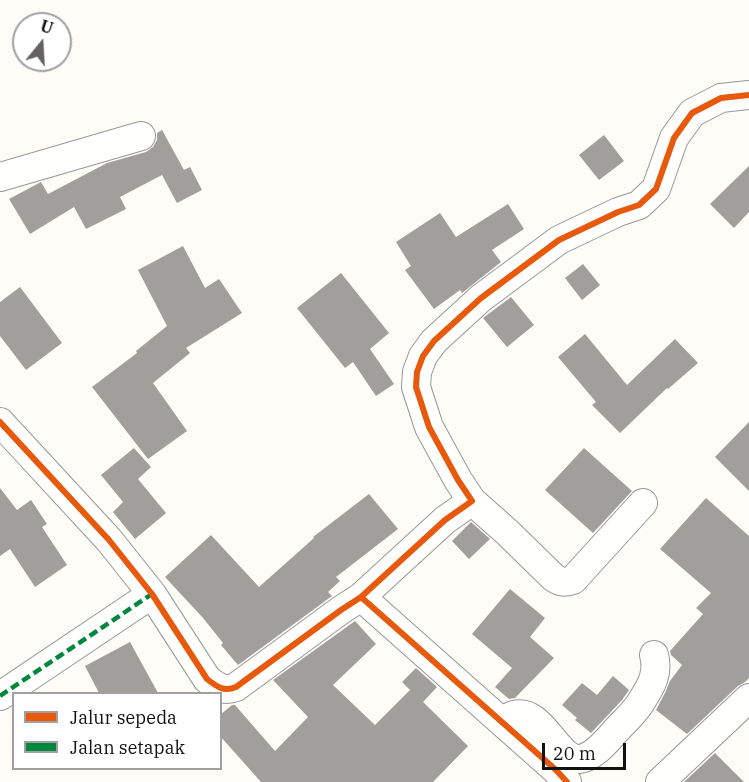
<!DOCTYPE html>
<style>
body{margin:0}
#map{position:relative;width:749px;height:782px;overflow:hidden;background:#fdfcf7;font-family:"IBM Plex Serif",serif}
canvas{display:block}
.legend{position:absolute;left:12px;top:692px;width:210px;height:78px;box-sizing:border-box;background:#fff;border:2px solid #a0a0a0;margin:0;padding:8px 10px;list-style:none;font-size:18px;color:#111}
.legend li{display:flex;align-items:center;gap:12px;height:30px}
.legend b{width:30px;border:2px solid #a0a0a0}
.north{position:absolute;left:12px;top:12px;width:60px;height:60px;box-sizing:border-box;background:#fff;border:2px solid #a0a0a0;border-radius:50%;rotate:18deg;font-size:16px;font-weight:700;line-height:24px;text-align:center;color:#111}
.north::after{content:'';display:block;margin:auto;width:21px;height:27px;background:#646362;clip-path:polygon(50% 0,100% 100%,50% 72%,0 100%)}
.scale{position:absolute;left:542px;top:743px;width:84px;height:27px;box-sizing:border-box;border:3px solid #111;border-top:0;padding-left:8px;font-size:18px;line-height:21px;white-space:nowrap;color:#111;-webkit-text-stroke:4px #fff;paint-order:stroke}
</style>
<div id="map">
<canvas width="749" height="782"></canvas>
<ul class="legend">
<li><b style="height:8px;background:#e8590c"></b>Jalur sepeda</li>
<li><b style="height:8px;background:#00873e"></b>Jalan setapak</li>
</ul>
<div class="north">U</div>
<div class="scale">20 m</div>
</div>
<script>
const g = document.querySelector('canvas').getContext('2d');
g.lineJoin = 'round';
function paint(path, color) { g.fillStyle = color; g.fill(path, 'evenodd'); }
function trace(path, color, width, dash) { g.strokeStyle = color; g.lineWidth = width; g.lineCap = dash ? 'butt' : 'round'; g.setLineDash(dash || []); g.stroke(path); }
paint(new Path2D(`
 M162,130L184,170L190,167L202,190L177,203L162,175L120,197L126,209L86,229L74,207L30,234L9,199L41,182L48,194L107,163L146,152L153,147L157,140V133Z
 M604,135L624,161L599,180L579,155Z
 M749,166V212L734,228L710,204Z
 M508,204L524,229L492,250L501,262L462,293L460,290L434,309L405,270L411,266L396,242L440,213L456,237Z
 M183,246L205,288L219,279L242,313L186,348L190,353L153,383L187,431L148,459L92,387L137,353L136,351L167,326L138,270Z
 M583,264L600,285L582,300L565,278Z
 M341,273L389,333L370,349L394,384L376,396L353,362L345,368L297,308Z
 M20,287L62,343L26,370L0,336V302Z
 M511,297L534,325L507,347L483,318Z
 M585,334L627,385L675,339L698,363L668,389L667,388L620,433L592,405L596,402L558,357Z
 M749,422V491L715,457Z
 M134,448L151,467L138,479L166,513L135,539L113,512L123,502L101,475Z
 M584,448L632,491L593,533L545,490Z
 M0,488L17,510L31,500L47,524L42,527L67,565L35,587L10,549L0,556Z
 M369,494L398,529L336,577L340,581L328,592L332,596L238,665L221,645L223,643L203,618L165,577L211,535L259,587L314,538L313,537Z
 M706,498L749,536V678L745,682L738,686L687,734L656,710L665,693L670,681L682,665L671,655L670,651L703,614L696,608L711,593L660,549Z
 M471,522L490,539L469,559L452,541Z
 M510,589L545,618L530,637L554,658L515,698L509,699L495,687L512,668L472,634Z
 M355,621L376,644L333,685L375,725L410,690L402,682L416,668L437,687L423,702L421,700L468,746L433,782H261L220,736V715L232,705H235L275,751L308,717L273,680Z
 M130,642L158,693H99L85,666Z
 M613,676L629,690L622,700L591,733L575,720L577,718L562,705L582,683L597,695Z
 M715,753L744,782H684Z`), '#a19f9c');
const minor = new Path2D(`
 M0,177L141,136
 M0,422L109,540L152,594L207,679C217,687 224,692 236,687L341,610L361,597L556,770L567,782
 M472,501L507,532L553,577C560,582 564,583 573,580L643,503
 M361,597L445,520L472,501L458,480L429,427L416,387L417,372L423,356L434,341L481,298L559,240L618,212L639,205L656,189L674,138L692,113L721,98L749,95
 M0,696L152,594
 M502,722C505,720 509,716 514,715C542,707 557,761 580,759C593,757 605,743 613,734C622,723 634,714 641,702C651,686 659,674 654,655
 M660,782L749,698`);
trace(minor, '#979795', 30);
trace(minor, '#fffffe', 28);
trace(new Path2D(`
 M0,696L152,594`), '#00873e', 4.5, [9, 4.5]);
trace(new Path2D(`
 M0,422L109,540L152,594L207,679C217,687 224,692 236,687L341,610L361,597L556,770L567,782
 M361,597L445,520L472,501L458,480L429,427L416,387L417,372L423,356L434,341L481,298L559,240L618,212L639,205L656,189L674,138L692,113L721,98L749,95`), '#e8590c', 6);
</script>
